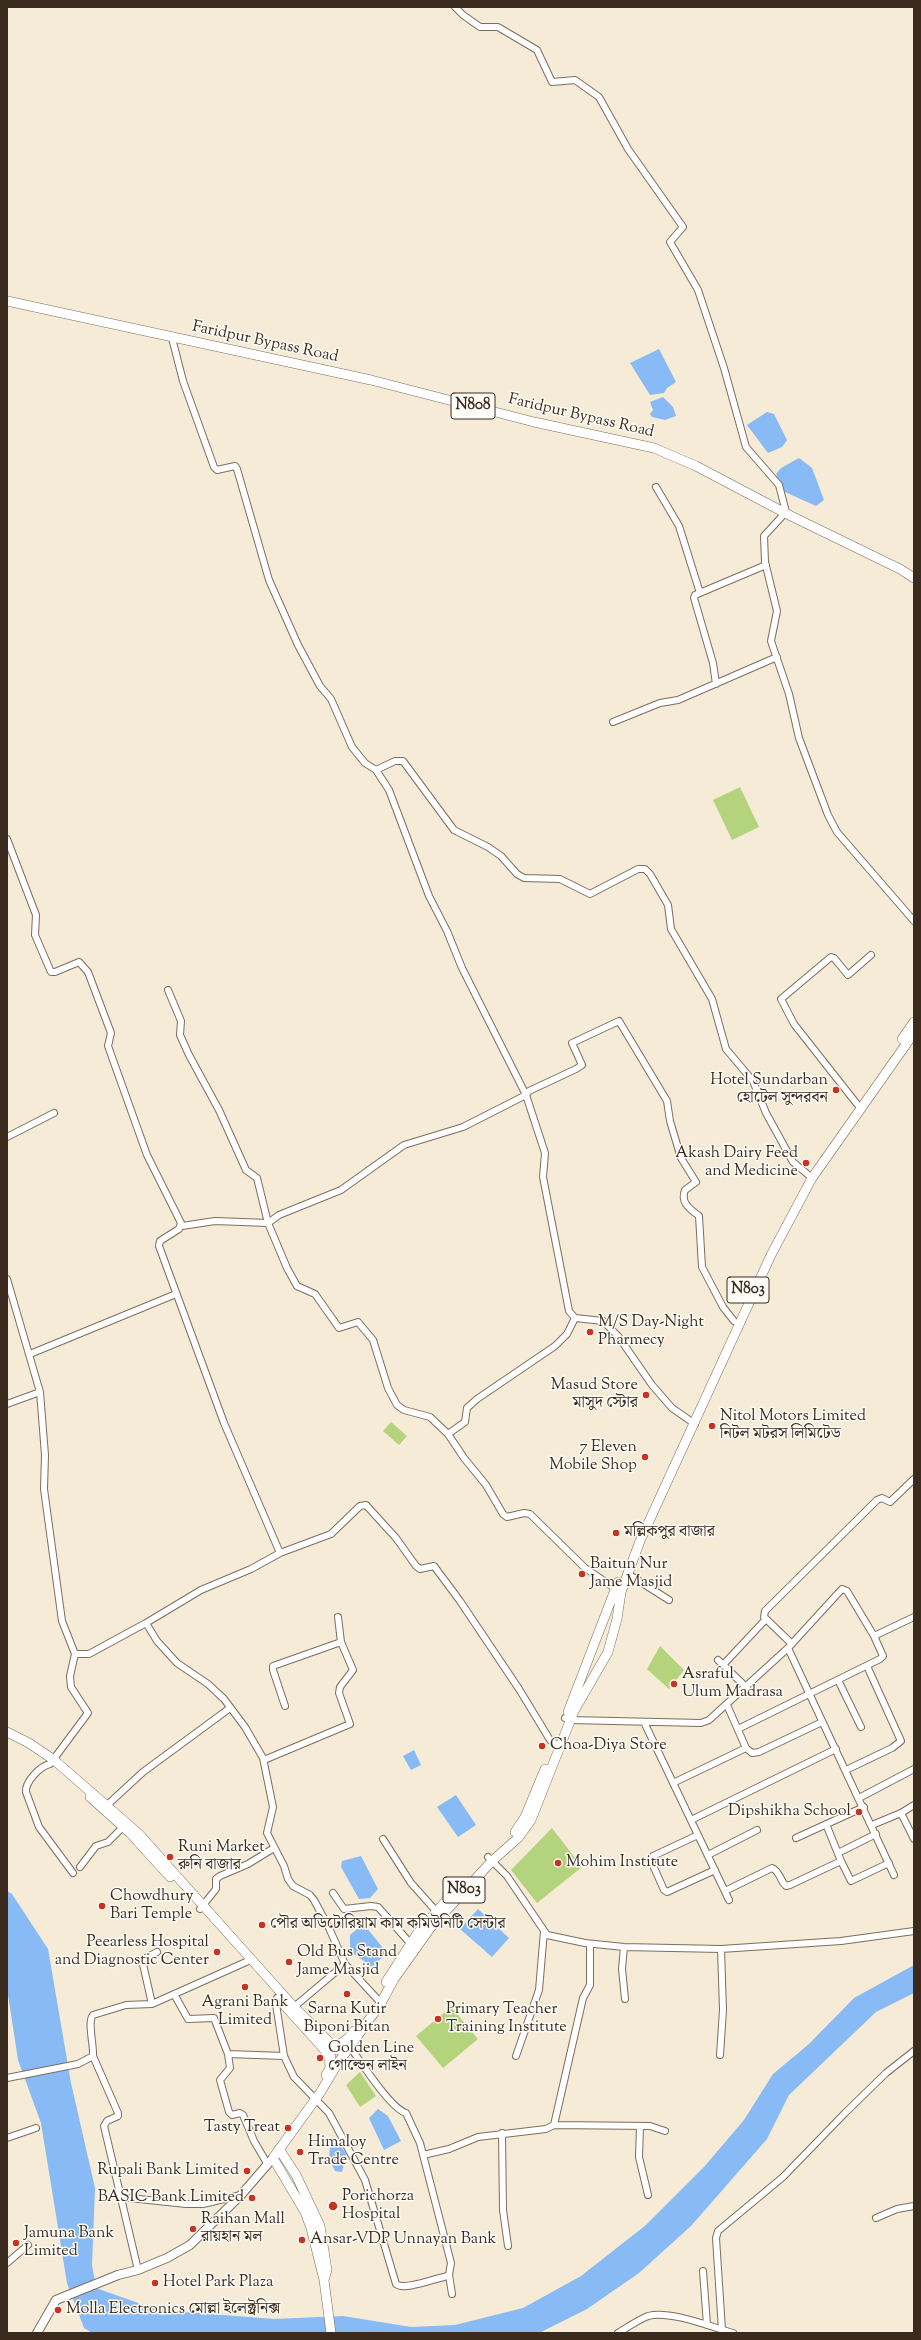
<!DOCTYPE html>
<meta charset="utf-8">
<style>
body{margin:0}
#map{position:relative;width:921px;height:2340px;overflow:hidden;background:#f5ebd6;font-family:"Sorts Mill Goudy",serif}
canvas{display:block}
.frame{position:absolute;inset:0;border:8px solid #3b2a1e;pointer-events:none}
</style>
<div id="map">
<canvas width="921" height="2340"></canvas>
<div class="frame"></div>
</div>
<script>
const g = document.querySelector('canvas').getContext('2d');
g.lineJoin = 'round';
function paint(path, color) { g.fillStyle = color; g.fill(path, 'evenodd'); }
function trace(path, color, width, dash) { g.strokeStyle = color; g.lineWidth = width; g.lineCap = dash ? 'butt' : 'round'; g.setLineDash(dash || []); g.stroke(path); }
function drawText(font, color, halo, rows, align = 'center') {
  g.font = font + ' "Sorts Mill Goudy","Noto Serif Bengali",serif'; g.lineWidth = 3; g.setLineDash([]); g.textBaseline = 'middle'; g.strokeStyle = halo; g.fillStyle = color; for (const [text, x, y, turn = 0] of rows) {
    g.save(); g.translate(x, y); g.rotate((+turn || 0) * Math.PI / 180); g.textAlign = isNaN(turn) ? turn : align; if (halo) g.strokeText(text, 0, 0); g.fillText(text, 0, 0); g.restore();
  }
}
paint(new Path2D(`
 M740,787L759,827L732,840L713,800Z
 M391,1422L407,1436L399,1445L383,1431Z
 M660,1646L684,1670L669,1689L647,1669Z
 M552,1828L582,1867L537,1903L511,1870Z
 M451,2007L478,2039L443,2068L416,2036Z
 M360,2072L376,2096L360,2107L346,2085Z`), '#b3d47c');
paint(new Path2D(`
 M659,349L676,382L667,388L664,393L650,395L630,363Z
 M663,397L673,407L676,416L665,420L652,417L650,414L653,410L650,402Z
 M767,412L774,414L787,440L782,447L768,453L747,425Z
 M799,458L812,468L824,500L816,506L785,492L776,474L781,468Z
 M414,1750L421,1765L411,1770L403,1756Z
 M456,1795L476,1825L458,1837L437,1807Z
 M361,1856L378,1889L370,1898L359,1899L341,1867L342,1861Z
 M7,1891L12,1894L48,1949L71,2083L95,2188L92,2265L96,2288L158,2310L274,2319L343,2316L411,2327L455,2325L523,2308L581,2276L646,2225L704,2167L744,2120L773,2074L809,2044L854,1998L914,1965V1993L876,2012L789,2095L767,2139L691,2226L639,2273L587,2309L539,2333H92L84,2328L67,2283L41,2123L18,2060L7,1988Z
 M478,1909L509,1938L492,1957L460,1929Z
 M366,1927L387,1953L372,1967L350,1951V1935L357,1929Z
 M378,2109L388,2116L401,2141L384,2150L369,2118Z
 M333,2143H339L346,2154L342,2172L335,2171L329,2159L330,2146Z`), '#88baf5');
const minor = new Path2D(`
 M455,7L463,15L480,27H498L537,50L552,82L575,80L599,97L628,149L683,227L670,242L698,290L724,368L746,447L779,485L786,512L764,536L765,562L777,611L771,641L789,694L799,738L828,815L837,832L914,921
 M172,338L183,381L214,467L217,470L235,466L237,469L269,580L298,645L320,686L331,699L352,747L365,763L376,770L389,790L429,896L447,931L462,968L526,1095L545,1153L543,1177L569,1311L575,1318L603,1321L618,1336L652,1385L672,1408L695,1424
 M656,487L679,526L700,593
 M716,684L713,663L694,598L695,595L766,565
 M613,722L660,703L678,700L777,657
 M376,770L395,761H403L454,830L488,847L501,856L517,874L524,878L560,879L590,894L638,869H645L650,874L668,905L671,929L712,999L726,1049L753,1081L766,1113L793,1162L812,1178
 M7,839L36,915L35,935L51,972H55L79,962L88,972L111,1033L108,1046L147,1155L181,1223L179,1229L160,1241L159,1246L224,1423L280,1553
 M168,990L181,1021L180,1035L189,1055L219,1110L246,1170L257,1178L268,1223L279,1215L341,1190L404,1145L463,1127L526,1095L529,1091L576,1069L582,1065L572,1043L619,1021L667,1101L670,1121L681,1158L696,1182L685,1190C680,1203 690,1209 699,1216L702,1267L723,1307L734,1321
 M857,1104L794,1024L781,999L831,957L834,958L848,975L871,955
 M7,1137L54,1113
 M182,1226L215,1221L268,1223L287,1268L297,1286L315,1294L339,1328L358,1322L373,1340L388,1388L397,1405L404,1410L430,1417L448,1434L464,1458L486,1485L503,1514L507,1517L524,1513L530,1514L585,1568L616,1589
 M7,1279L40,1392L45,1455L44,1489L62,1621L75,1654L70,1676L71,1687L88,1713L50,1764C40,1766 25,1782 26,1792L39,1827L73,1873
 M30,1354L176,1294
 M7,1404L40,1392
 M448,1434L465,1422L467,1408L477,1399L555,1346L567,1334L575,1318
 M628,1574L669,1600
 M792,1644L764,1617L765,1611L877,1500L882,1498L890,1502L914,1479
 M788,1648L894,1875
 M75,1654H89L146,1623
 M718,1660L747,1688
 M723,1665L766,1619
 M838,1680L861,1727
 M727,1705L746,1748L752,1753L759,1752L822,1722
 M285,1706L273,1670V1666L341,1642
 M565,1718L570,1720L701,1723L709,1720L788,1648L842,1589L847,1591L874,1636L914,1617
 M644,1722L729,1900
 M738,1729L880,1659L883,1656L874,1636
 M264,1760L350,1724L339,1693L340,1687L353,1670L341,1642L338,1617
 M846,1770L892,1748L901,1741L867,1666
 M673,1783L746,1748
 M859,1798L914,1769
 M104,1808L143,1772L230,1708
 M901,1813L914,1805
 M691,1820L836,1749
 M872,1825L901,1813L914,1839
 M698,1835L653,1856L652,1863L664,1890L667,1892L715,1870
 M796,1838L864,1807
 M383,1839L411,1883L436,1911
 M838,1853L876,1834
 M708,1855L757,1830
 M488,1857L507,1876L547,1935L585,1943L624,1947L721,1949L841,1941L914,1931
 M841,1861L851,1881L889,1863
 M80,1867L96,1846L108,1842L123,1827
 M725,1891L772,1868C780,1871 780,1881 786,1886L790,1885L841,1861L826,1824
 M333,1893L344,1909L371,1906L378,1907L410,1943
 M200,1909L216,1889V1879L220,1876L248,1864L274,1848
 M624,1947L622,1969L625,1999
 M174,1994L188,2019L214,2018L228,2054L284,2056L294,2077L329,2113L365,2180L396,2284C404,2291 433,2279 444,2277L449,2275L451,2263L420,2143L406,2113C390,2108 362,2063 350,2047
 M277,1998L276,2004L284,2056
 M381,2003L345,1964L329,1928L314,1900L310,1895L293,1886L288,1879L284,1866L267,1833L273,1807L263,1758L245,1727L224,1699L208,1684L177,1663L157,1641L146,1623L201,1590L251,1569L280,1553L331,1534L360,1506L366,1505L396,1538L416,1566L420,1569L434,1566L460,1601L519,1689L550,1740L560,1747
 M152,2004L143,1964L146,1958L157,1952
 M294,2007L345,1964
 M228,2054L230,2068L220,2080L229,2112L232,2115L240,2113L243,2115L254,2141L268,2165
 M720,2055L723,2010L721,1949
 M93,2056L118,2113V2116L107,2121L104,2126L138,2270
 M516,2056L539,1990L544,1931
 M7,2078L78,2064L93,2056C94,2046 87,2021 93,2015L126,2005L152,2004L246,1962L250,1959
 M554,2125L650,2126L665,2131
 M640,2126L639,2157L648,2195
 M502,2133L503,2210L508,2246
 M7,2138L36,2128
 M423,2155L449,2149L478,2137L546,2129L554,2125L583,1998L590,1985V1944
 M120,2197L186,2204H203L241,2195
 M876,2218L897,2209L914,2206
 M7,2263L28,2245
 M703,2271L707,2325
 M449,2275L452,2294
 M722,2330L716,2238L718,2231L783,2177L845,2113L886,2073L914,2051
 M618,2333C628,2327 638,2320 648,2316C670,2310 711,2327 733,2333`);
const major = new Path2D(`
 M37,2333L56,2300L118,2275L138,2270L167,2258L190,2245L241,2195L273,2158`);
const highway = new Path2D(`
 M7,301L371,380L534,422L654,448L696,466L791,516L900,569L914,578
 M902,1039L914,1022
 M568,1712L618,1582
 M7,1732L29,1743L54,1760L139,1834L294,2007L337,2050
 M90,1797L130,1833L170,1877
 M515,1832L525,1817L545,1769
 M386,1982L417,1934L458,1887
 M285,2006L331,2057
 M326,2075L330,2068L329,2051C337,2042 344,2046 354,2031
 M279,2149L296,2175L320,2226L327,2270L324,2280L331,2333
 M324,2280L311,2228L305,2212L273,2158L320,2093L338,2063L381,2003L394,1979L431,1927L492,1861L518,1838L531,1820L574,1711L608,1652L617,1619L621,1592L640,1541L771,1255L812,1178L914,1033`);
trace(minor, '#7c6e5e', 8);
trace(major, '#7c6e5e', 10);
trace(highway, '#7c6e5e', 10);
trace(minor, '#fff', 6);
trace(major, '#fff', 8);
trace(highway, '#fff', 9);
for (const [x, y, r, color] of [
 [836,1090,4,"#c8321e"],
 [806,1163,4,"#c8321e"],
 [590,1332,4,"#c8321e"],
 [646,1395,4,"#c8321e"],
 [712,1426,4,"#c8321e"],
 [645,1457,4,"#c8321e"],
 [616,1533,4,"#c8321e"],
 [582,1574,4,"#c8321e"],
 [674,1684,4,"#c8321e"],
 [542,1746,4,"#c8321e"],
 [859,1812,4,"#c8321e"],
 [170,1857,4,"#c8321e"],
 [558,1863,4,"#c8321e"],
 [102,1906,4,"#c8321e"],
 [262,1925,4,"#c8321e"],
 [217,1952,4,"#c8321e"],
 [289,1962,4,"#c8321e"],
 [245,1987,4,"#c8321e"],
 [347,1994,4,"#c8321e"],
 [438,2019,4,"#c8321e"],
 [320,2058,4,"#c8321e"],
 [288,2128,4,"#c8321e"],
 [300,2152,4,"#c8321e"],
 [247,2171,4,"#c8321e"],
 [252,2198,4,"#c8321e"],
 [333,2206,5,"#c8321e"],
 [193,2229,4,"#c8321e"],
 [302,2240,4,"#c8321e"],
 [16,2243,4,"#c8321e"],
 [155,2283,4,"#c8321e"],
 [58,2310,4,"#c8321e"]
]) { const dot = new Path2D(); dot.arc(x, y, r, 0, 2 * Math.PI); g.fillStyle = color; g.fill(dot); trace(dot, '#fdfcf7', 1.5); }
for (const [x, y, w] of [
 [473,406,44],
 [748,1290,42],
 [464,1890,42]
]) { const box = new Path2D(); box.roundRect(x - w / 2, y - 13, w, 26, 3); g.fillStyle = '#fdfcf7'; g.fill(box); trace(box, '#3b2a1e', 1); }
drawText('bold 15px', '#3b2a1e', null, [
 ["N808",473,406],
 ["N803",748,1290],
 ["N803",464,1890]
]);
drawText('16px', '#3b2a1e', '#fdfcf7', [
 ["Faridpur Bypass Road",265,343,12],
 ["Faridpur Bypass Road",581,417,13]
]);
drawText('16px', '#3b2a1e', '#fdfcf7', [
 ["Hotel Sundarban",828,1081,"right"],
 ["হোটেল সুন্দরবন",828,1099,"right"],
 ["Akash Dairy Feed",798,1154,"right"],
 ["and Medicine",798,1172,"right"],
 ["M/S Day-Night",598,1323],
 ["Pharmecy",598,1341],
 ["Masud Store",638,1386,"right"],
 ["মাসুদ স্টোর",638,1404,"right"],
 ["Nitol Motors Limited",720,1417],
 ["নিটল মটরস লিমিটেড",720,1435],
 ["7 Eleven",637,1448,"right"],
 ["Mobile Shop",637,1466,"right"],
 ["মল্লিকপুর বাজার",624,1533],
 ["Baitun Nur",590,1565],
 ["Jame Masjid",590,1583],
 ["Asraful",682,1675],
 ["Ulum Madrasa",682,1693],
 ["Choa-Diya Store",550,1746],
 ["Dipshikha School",851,1812,"right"],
 ["Runi Market",178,1848],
 ["রুনি বাজার",178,1866],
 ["Mohim Institute",566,1863],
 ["Chowdhury",110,1897],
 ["Bari Temple",110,1915],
 ["পৌর অডিটোরিয়াম কাম কমিউনিটি সেন্টার",270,1925],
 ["Peearless Hospital",209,1943,"right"],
 ["and Diagnostic Center",209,1961,"right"],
 ["Old Bus Stand",297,1953],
 ["Jame Masjid",297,1971],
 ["Agrani Bank",245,2003,"center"],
 ["Limited",245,2021,"center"],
 ["Sarna Kutir",347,2010,"center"],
 ["Biponi Bitan",347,2028,"center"],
 ["Primary Teacher",446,2010],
 ["Training Institute",446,2028],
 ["Golden Line",328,2049],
 ["গোল্ডেন লাইন",328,2067],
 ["Tasty Treat",280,2128,"right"],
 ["Himaloy",308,2143],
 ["Trade Centre",308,2161],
 ["Rupali Bank Limited",239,2171,"right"],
 ["Porichorza",342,2197],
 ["Hospital",342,2215],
 ["BASIC Bank Limited",244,2198,"right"],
 ["Raihan Mall",201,2220],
 ["রায়হান মল",201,2238],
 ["Jamuna Bank",24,2234],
 ["Limited",24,2252],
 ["Ansar-VDP Unnayan Bank",310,2240],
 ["Hotel Park Plaza",163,2283],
 ["Molla Electronics মোল্লা ইলেক্ট্রনিক্স",66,2310]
], 'left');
</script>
